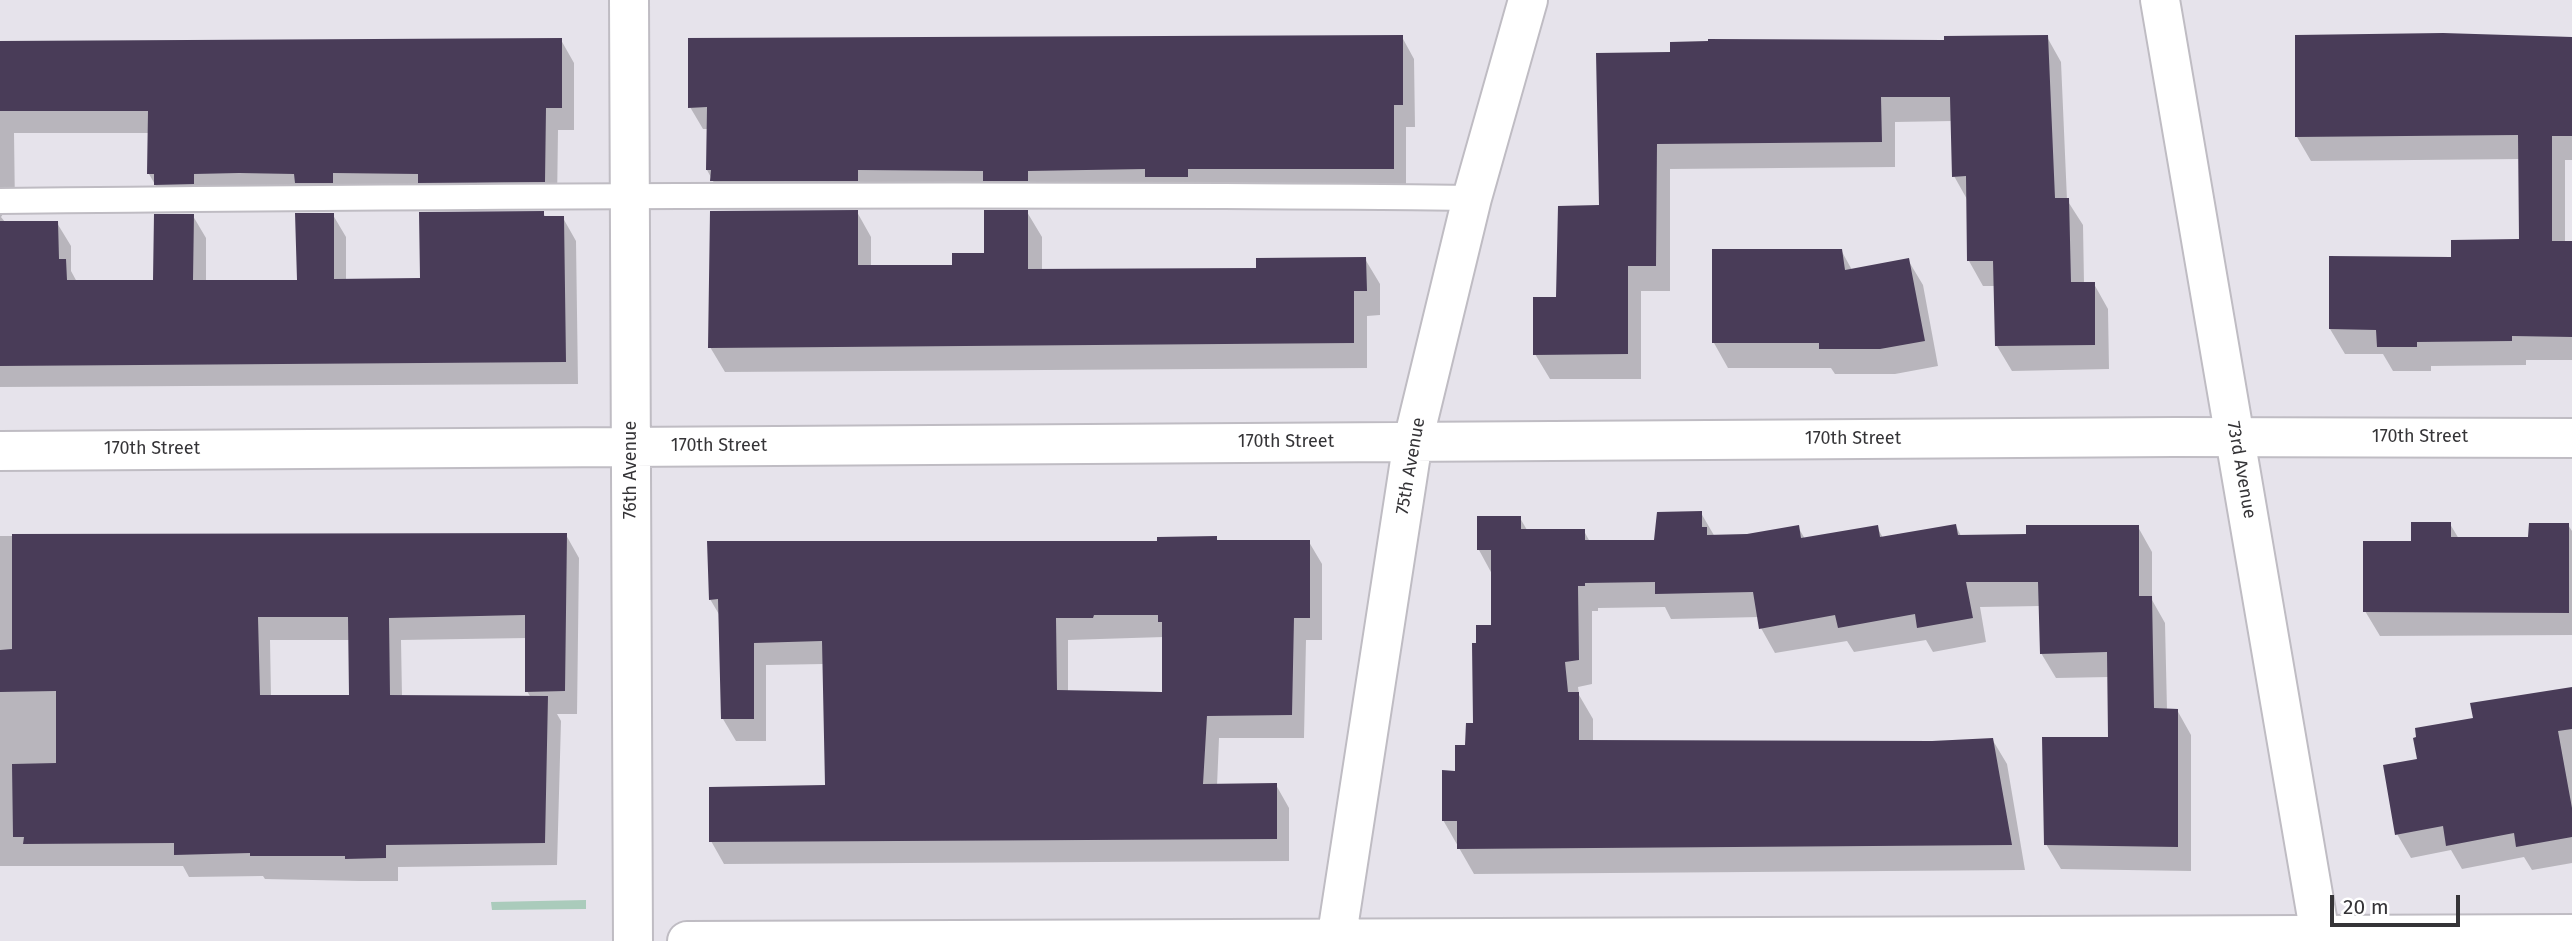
<!DOCTYPE html>
<style>
body{margin:0}
#map{position:relative;width:2572px;height:941px;overflow:hidden;background:#e6e3eb;font-family:"Fira Sans",sans-serif}
canvas{display:block}
.scale{position:absolute;left:2330px;top:895px;width:130px;height:32px;box-sizing:border-box;border:4px solid #353437;border-top:0;padding-left:9px;font-size:21px;line-height:24px;white-space:nowrap;color:#353437;-webkit-text-stroke:5px #fff;paint-order:stroke}
</style>
<div id="map">
<canvas width="2572" height="941"></canvas>
<div class="scale">20 m</div>
</div>
<script>
const g = document.querySelector('canvas').getContext('2d');
g.lineJoin = 'round';
function paint(path, color) { g.fillStyle = color; g.fill(path, 'evenodd'); }
function trace(path, color, width, dash) { g.strokeStyle = color; g.lineWidth = width; g.lineCap = dash ? 'butt' : 'round'; g.setLineDash(dash || []); g.stroke(path); }
function drawText(font, color, halo, rows, align = 'center') {
  g.font = font + ' "Fira Sans",sans-serif'; g.lineWidth = 7; g.setLineDash([]); g.textBaseline = 'middle'; g.strokeStyle = halo; g.fillStyle = color; for (const [text, x, y, turn = 0] of rows) {
    g.save(); g.translate(x, y); g.rotate((+turn || 0) * Math.PI / 180); g.textAlign = isNaN(turn) ? turn : align; if (halo) g.strokeText(text, 0, 0); g.fillText(text, 0, 0); g.restore();
  }
}
paint(new Path2D(`
 M586,900V909L492,910L491,902Z`), '#aacbbb');
paint(new Path2D(`
 M2297,36L2572,37V160H2565V242H2572V360H2526V365L2431,366V371H2393L2383,354H2345L2330,329L2453,259L2520,241V159L2311,161L2297,137Z
 M1402,37L1414,59L1415,127H1406V191L725,203L707,170L709,129H703L690,107Z
 M2047,37L2061,62L2067,200L2083,225L2084,284H2094L2108,309L2109,369L2012,371L1997,346L1996,286H1983L1969,261L1968,201L1954,176L1953,121L1895,122V167L1670,169V291H1641V379H1550L1535,354L1600,206L1598,55Z
 M561,40L574,63V130H558L557,204L168,207L149,174V133H14L15,209L5,211L1,217L5,222L57,223L71,246V271L77,282H155L193,216L206,238V282H299L333,215L346,237V281L421,280L543,213L546,218H563L576,241L578,384L0,387V42Z
 M857,212L871,237V267L954,266L986,255L1027,212L1042,237V271L1258,269L1365,259L1380,284V315L1367,316V368L725,372L710,347Z
 M1841,250L1852,270L1908,260L1923,285L1938,366L1895,374H1835L1831,368H1728L1714,343Z
 M1701,513L1715,537L1747,536L1798,527L1805,539L1877,527L1883,538L1956,526L1961,536H2027L2138,527L2152,552V600L2165,623L2167,710H2177L2191,735V871L2061,869L2046,844L2110,739L2109,677L2056,678L2041,653L2040,606L1980,607L1986,642L1933,652L1926,640L1854,652L1847,641L1775,653L1761,628L1759,617L1671,619L1665,607L1598,608V611H1592V684L1578,687L1579,695L1593,719V742H1932L1992,739L2007,764L2025,870L1474,874L1443,820L1456,772L1474,725L1493,627L1492,574L1479,550L1520,518L1527,530L1584,531L1590,542L1656,541Z
 M2450,524L2459,539H2530L2568,525L2572,531V635L2380,636L2365,611L2412,542Z
 M566,535L579,558L577,714H557L561,721L557,865L398,867V881H360L265,879L263,876L189,877L183,866H0V536ZM527,638V691L531,698L402,697L401,640ZM270,640H350L351,697L271,696Z
 M1216,538L1218,542H1309L1322,564V640H1306L1304,738H1219L1217,786L1276,785L1289,808V861L724,864L711,841L827,786L824,664L766,665V741H736L723,719L720,616L710,599ZM1164,637V694L1068,692V640Z
 M2572,689V863L2532,870L2524,857L2462,869L2451,850L2411,858L2397,834L2419,760L2475,719Z`), '#0003');
paint(new Path2D(`
 M2443,33L2572,37V136H2552V241H2572V337L2512,336V341L2417,342V347H2377L2376,330L2329,329V256L2451,257V240L2519,239L2518,135L2295,137V35Z
 M1403,35V105H1394V169H1188V177H1145V169L1028,171V181H983V171L858,170V181H710L711,170H706L707,107L688,108V38Z
 M2048,35L2055,198H2069L2071,282H2095V345L1995,346L1993,261H1967L1966,176L1952,177L1950,97H1881L1882,142L1657,144L1656,266H1628V354L1533,355V297H1556L1558,206L1599,205L1596,53L1670,52V42L1708,41V39L1944,40V36Z
 M562,38V108H546L545,182L418,183V174L333,173V183H295L294,174L239,173L194,174V184L154,185V174H147L148,111H0V41Z
 M858,210V265H952V253H984V210H1028V269L1256,268V258L1366,257L1367,291H1354V343L708,348L710,211Z
 M544,211V216H564L566,362L0,366V221H58L59,259H66L67,280H153L154,214H194L193,280H297L295,213H334V279L420,278L419,212Z
 M1712,249H1842L1845,270L1909,258L1925,341L1880,349H1819V343H1712Z
 M1702,511V527H1707V535L1747,534L1799,525L1801,538L1878,525L1880,537L1956,524L1958,535L2026,534V525H2139V596H2152L2154,708L2178,709V847L2044,845L2042,737H2108L2107,652L2040,654L2038,582H1966L1973,618L1917,628L1915,614L1838,628L1835,615L1759,629L1753,592L1655,594V582L1585,583V586H1578L1579,660L1565,662L1568,692H1579V740L1932,741L1993,738L2012,845L1457,849V821H1442V770L1455,771V745H1465L1466,723H1473L1472,643H1476V625H1491V550H1477V516H1521V529H1585V540H1654L1657,512Z
 M2411,522H2451V537H2528L2529,523H2569V613L2363,612V541H2411Z
 M567,533L565,691L525,692V615L389,618L390,695L548,696L545,843L386,845V858L345,859V856H250V853L174,855V843L23,844L24,837H13L12,764L56,763V691L0,692V650L12,649V534ZM258,617H348L349,695H260Z
 M1217,536V540H1310V618H1294L1292,715L1207,716L1203,784L1277,783V839L709,842V787L825,785L822,641L754,643V719H721L718,599L709,600L707,541H1157V537ZM1094,615H1158V622H1162V692L1057,690L1056,618H1093Z
 M2572,687V729L2558,731L2572,808V837L2516,847L2514,833L2446,846L2443,826L2395,835L2383,765L2417,759L2413,738L2416,737L2415,728L2473,718L2470,703Z`), '#493c58');
const service = new Path2D(`
 M0,201C491,196 981,193 1472,198`);
const minor = new Path2D(`
 M629,0L633,941
 M0,451L2174,437L2572,438
 M687,941L2572,934
 M1336,941L1413,441L1472,198L1528,0`);
const tertiary = new Path2D(`
 M2160,0L2321,941`);
trace(service, '#bfbcc3', 28);
trace(minor, '#bfbcc3', 42);
trace(tertiary, '#bfbcc3', 42);
trace(service, '#fff', 24);
trace(minor, '#fff', 38);
trace(tertiary, '#fff', 38);
drawText('18px', '#353437', '#fff', [
 ["170th Street",2420,437],
 ["170th Street",1853,439],
 ["170th Street",1286,442],
 ["170th Street",719,446],
 ["170th Street",152,449],
 ["75th Avenue",1411,466,-80],
 ["76th Avenue",631,470,-90],
 ["73rd Avenue",2241,470,80]
]);
</script>
